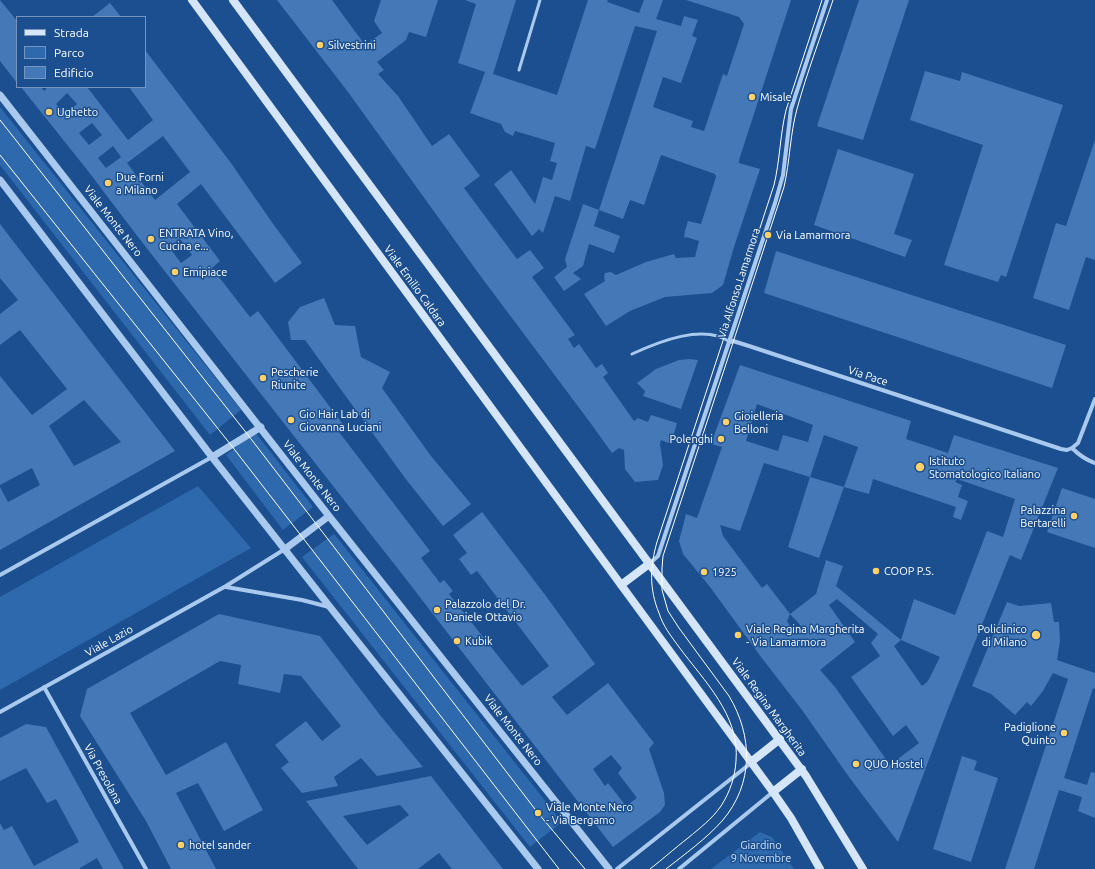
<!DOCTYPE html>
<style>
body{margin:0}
#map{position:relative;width:1095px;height:869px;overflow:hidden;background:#1b4f8f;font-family:Ubuntu,sans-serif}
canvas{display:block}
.legend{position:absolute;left:16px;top:16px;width:130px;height:72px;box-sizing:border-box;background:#1b4f8f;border:1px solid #7695bc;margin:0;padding:5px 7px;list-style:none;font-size:12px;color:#fff}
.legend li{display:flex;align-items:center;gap:8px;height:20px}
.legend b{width:20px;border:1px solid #7695bc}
</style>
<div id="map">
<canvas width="1095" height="869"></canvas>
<ul class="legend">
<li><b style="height:5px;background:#d6e6fa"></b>Strada</li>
<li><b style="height:11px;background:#2e69ad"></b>Parco</li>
<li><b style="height:11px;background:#4478b7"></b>Edificio</li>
</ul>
</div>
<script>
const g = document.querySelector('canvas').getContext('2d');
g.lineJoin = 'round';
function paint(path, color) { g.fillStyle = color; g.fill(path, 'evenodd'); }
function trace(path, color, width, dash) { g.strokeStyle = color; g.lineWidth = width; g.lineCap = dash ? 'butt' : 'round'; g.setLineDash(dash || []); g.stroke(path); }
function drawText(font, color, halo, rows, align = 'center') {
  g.font = font + ' Ubuntu,sans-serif'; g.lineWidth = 3; g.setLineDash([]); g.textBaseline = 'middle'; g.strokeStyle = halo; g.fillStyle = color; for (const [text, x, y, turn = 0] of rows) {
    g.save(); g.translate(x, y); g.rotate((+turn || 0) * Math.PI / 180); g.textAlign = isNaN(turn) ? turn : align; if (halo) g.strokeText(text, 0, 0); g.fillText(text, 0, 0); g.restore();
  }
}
paint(new Path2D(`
 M0,107L241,410L210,435L0,165Z
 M255,432L313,507L283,530L226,455Z
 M198,486L251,548L0,690V597Z
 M334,534L562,822L530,847L302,557Z
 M760,832L772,837L794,869H711Z`), '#2e69ad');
paint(new Path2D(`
 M0,0L17,21V83L0,61Z
 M277,0H332L365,45L382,33L374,21L381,0H438L426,37L409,32L406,40L377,62L384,70L378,74L398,96L432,146L449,134L480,176L464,188L517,259L530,250L544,268L532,277L575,335L568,339L574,348L579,344L596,368L602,364L608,373L603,377L634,421L638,418L648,422L651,415L677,423L671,444L661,440L660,444L663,465L658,480L635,482L625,469L624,450L619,448L612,453L589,421L479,274L348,92Z
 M465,0H516L493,74L557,95L588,0H608L607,2L639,13L644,0H663L656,19L681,26L684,16L698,20L692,36L697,38L681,83L663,77L653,107L693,121L691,127L704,131L723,74L727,76L744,24L739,17L686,0H791L739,160V163L760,169L734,247L723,285L712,293L665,297L630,311L606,326L584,294L605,281L604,277L605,273L611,272L616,275L646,262L674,254L676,258L695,257L699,241L686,237L684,238L685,231L688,221L701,224L716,177L715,174L661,155L644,205L630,200L623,219L599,210L657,31L635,26L595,149L586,146L570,201L555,196L543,233L539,229L532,236L494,184L511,170L535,204L543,177L552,180L557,163L550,161L555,143L515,131L513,136L505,132L501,124L470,113L485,72L458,63L476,4Z
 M859,0H909L863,140L817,126Z
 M110,3L121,17H92Z
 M145,50L231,163L271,221L302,263L275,283L201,184L177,204L220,261L212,268L250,317L258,311L345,427L339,432L430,551L421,558L440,583L444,580L453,591L449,594L522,686L549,666L477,571L471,575L459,559L467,553L453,535L482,512L546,596L595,664L552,697L567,715L608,683L654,743L649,749L664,793L665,805L660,812L613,847L402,574L138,237L88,171L21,87H41L44,91L48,87H87L128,140L153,120L129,87H145ZM67,93L77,104L65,114L56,104ZM92,123L102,135L89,145L79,133ZM163,136L190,172L155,200L127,163ZM113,146L121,157L106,168L98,158ZM180,239L192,255L181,263L169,247ZM611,755L622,768L618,773L637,798L626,806L608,783L605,786L593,769Z
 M925,71L960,81L962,72L1063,105L1006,277L1001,275L998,282L944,265L983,145L910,120Z
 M1095,140V260L1086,257L1069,310L1033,298L1056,223L1066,226Z
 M838,149L914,174L894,234L912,240L905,257L814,225Z
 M583,204L599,210L594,226L620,236L614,253L589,244L583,266L573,273L581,279L564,291L554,277L567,267L565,259Z
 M0,224L175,451L0,550V487L8,502L40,485L32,468L0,485V376L32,415L67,389L20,330L0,345V314L18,300L0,278ZM84,400L121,442L74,466L49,426Z
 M776,251L1066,345L1052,388L764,293Z
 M324,298L335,325L355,326L361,357L390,372L382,388L431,456L471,504L443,526L405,478L305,340H291L288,322L300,307Z
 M689,359L698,360L681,409L643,396L645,391L637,383L656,369L679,360Z
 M740,365L911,421L906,439L948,453L954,435L1058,468L1021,560L1010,555L948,709L898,842L849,777L802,710L761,657L710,587L683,554L679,541L686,514L697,518L722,447L711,444ZM757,404L813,425L808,442L783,435L778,451L746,441ZM824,435L858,447L844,487L810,477ZM764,463L810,477L788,547L819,558L844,487L869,494L873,479L956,507L953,517L961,520L968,501L958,497L962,485L955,482L957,479L1015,499L1003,537L987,531L955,615L914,599L901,640L836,586L843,566L826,560L816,594L790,614L801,626L794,632L787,621L790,614L767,584L762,588L723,536L720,525L740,531ZM837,599L878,634L871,643L880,656L851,677L893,736L906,725L919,743L890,765L835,687L820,670L855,642L829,605ZM901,640L940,657L928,681L922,686L894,646Z
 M1062,488L1095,499V548L1047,532Z
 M1007,602L1019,606L1051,603L1054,622H1059L1060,641L1057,660L1095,673V689L1093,688L1064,778L1087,785L1091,772L1095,773V818L1078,811L1082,797L1059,790L1034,869H1005L1068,679L1053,673L1043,691L1031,706L1027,702L1015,715L991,694L972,686Z
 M219,614L320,636L380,715L423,767L377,776L361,758L334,777L338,786L302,793L281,768L289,762L275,745L306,721L322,741L341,726L301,676L284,674L280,693L238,684L241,665L220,661L130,713L166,775L226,742L263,810L224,831L198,783L176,793L216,869H171L146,821L80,716L87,689Z
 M26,724L46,727L124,869H103L97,858L80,868V869H0V823L4,830L12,826L34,866L79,842L56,799L47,803L26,768L0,781V738Z
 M962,756L977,761L974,770L998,778L971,862L933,849Z
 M431,776L503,869H452L439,853L418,869H358L306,801ZM400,805L409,815L367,845L343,816Z`), '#4478b7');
trace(new Path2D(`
 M519,70L540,0
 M632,354C658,342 704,323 730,342`), '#a9c9ee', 3);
trace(new Path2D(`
 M730,342L733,341L749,346L1061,449L1067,450L1072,448
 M1072,448L1078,443L1095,399
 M1072,448C1079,455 1086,460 1095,463
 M649,564L658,556L775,203L783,175L791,109L827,0
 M0,575L212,457
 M226,587L302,600L329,607
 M44,687L146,869
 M0,712L226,586L285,549
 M617,869L751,763
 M679,869L773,792`), '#a9c9ee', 4);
trace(new Path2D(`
 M0,95L329,516L609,869
 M0,180L212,457L330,607L538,869
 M212,457L261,427
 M285,549L329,516`), '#a9c9ee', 7);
trace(new Path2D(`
 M192,0L773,792L791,818L820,869
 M233,0L806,776L863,869
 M621,585L649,564
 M751,762L780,739
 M773,792L802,769`), '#d6e6fa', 8);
trace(new Path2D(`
 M0,120L248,435L538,813L585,869
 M0,155L231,445L559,869
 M650,869C663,859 675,848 688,838C700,828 712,819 721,806C730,792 735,777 736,761C740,715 704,681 679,647C671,636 663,626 659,613C649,589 650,566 657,542L774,185C780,160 780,135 786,110L822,0
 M666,869C685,854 706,839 722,821C754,784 753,736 729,696L679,628L668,611L662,590V568L663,556L784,187C790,161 790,134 797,109C807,72 821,36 833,0`), '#fff', 1);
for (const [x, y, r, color] of [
 [320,45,4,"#ffd166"],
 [752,97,4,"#ffd166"],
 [49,112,4,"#ffd166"],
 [108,183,4,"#ffd166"],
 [768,235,4,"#ffd166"],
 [151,239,4,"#ffd166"],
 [175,272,4,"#ffd166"],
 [263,378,4,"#ffd166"],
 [291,420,4,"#ffd166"],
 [726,422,4,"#ffd166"],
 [721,439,4,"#ffd166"],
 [920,467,5,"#ffd166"],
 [1074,516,4,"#ffd166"],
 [876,571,4,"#ffd166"],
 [704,572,4,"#ffd166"],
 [437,610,4,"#ffd166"],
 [738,635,4,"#ffd166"],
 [1036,635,5,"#ffd166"],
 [457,641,4,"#ffd166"],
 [1064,733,4,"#ffd166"],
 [856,764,4,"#ffd166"],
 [538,813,4,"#ffd166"],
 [181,845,4,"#ffd166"]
]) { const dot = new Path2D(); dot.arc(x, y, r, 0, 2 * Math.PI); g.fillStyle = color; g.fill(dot); trace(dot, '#1b4f8f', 1.5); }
drawText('11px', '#fff', '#1b4f8f', [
 ["Silvestrini",328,45],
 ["Misale",760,97],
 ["Ughetto",57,112],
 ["Due Forni",116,177],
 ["a Milano",116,190],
 ["ENTRATA Vino,",159,233],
 ["Cucina e...",159,246],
 ["Via Lamarmora",776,235],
 ["Emipiace",183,272],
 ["Pescherie",271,372],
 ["Riunite",271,385],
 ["Gio Hair Lab di",299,414],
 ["Giovanna Luciani",299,427],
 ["Gioielleria",734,416],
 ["Belloni",734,429],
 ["Polenghi",713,439,"right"],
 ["Istituto",929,461],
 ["Stomatologico Italiano",929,474],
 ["Palazzina",1066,510,"right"],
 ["Bertarelli",1066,523,"right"],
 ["COOP P.S.",884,571],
 ["1925",712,572],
 ["Palazzolo del Dr.",445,604],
 ["Daniele Ottavio",445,617],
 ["Viale Regina Margherita",746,629],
 ["- Via Lamarmora",746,642],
 ["Policlinico",1027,629,"right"],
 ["di Milano",1027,642,"right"],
 ["Kubik",465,641],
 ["Padiglione",1056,727,"right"],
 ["Quinto",1056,740,"right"],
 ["QUO Hostel",864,764],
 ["Viale Monte Nero",546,807],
 ["- Via Bergamo",546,820],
 ["hotel sander",189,845]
], 'left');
drawText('11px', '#fff', '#1b4f8f', [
 ["Viale Monte Nero",113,221,52],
 ["Via Alfonso Lamarmora",739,283,-72],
 ["Viale Emilio Caldara",415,286,54],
 ["Via Pace",868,376,18],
 ["Viale Monte Nero",312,476,52],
 ["Viale Lazio",109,641,-29],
 ["Viale Regina Margherita",769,707,54],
 ["Viale Monte Nero",513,730,52],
 ["Via Presolana",103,774,61]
]);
drawText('11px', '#cfe3fa', '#1b4f8f', [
 ["Giardino",761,845],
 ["9 Novembre",761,858]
]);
</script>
